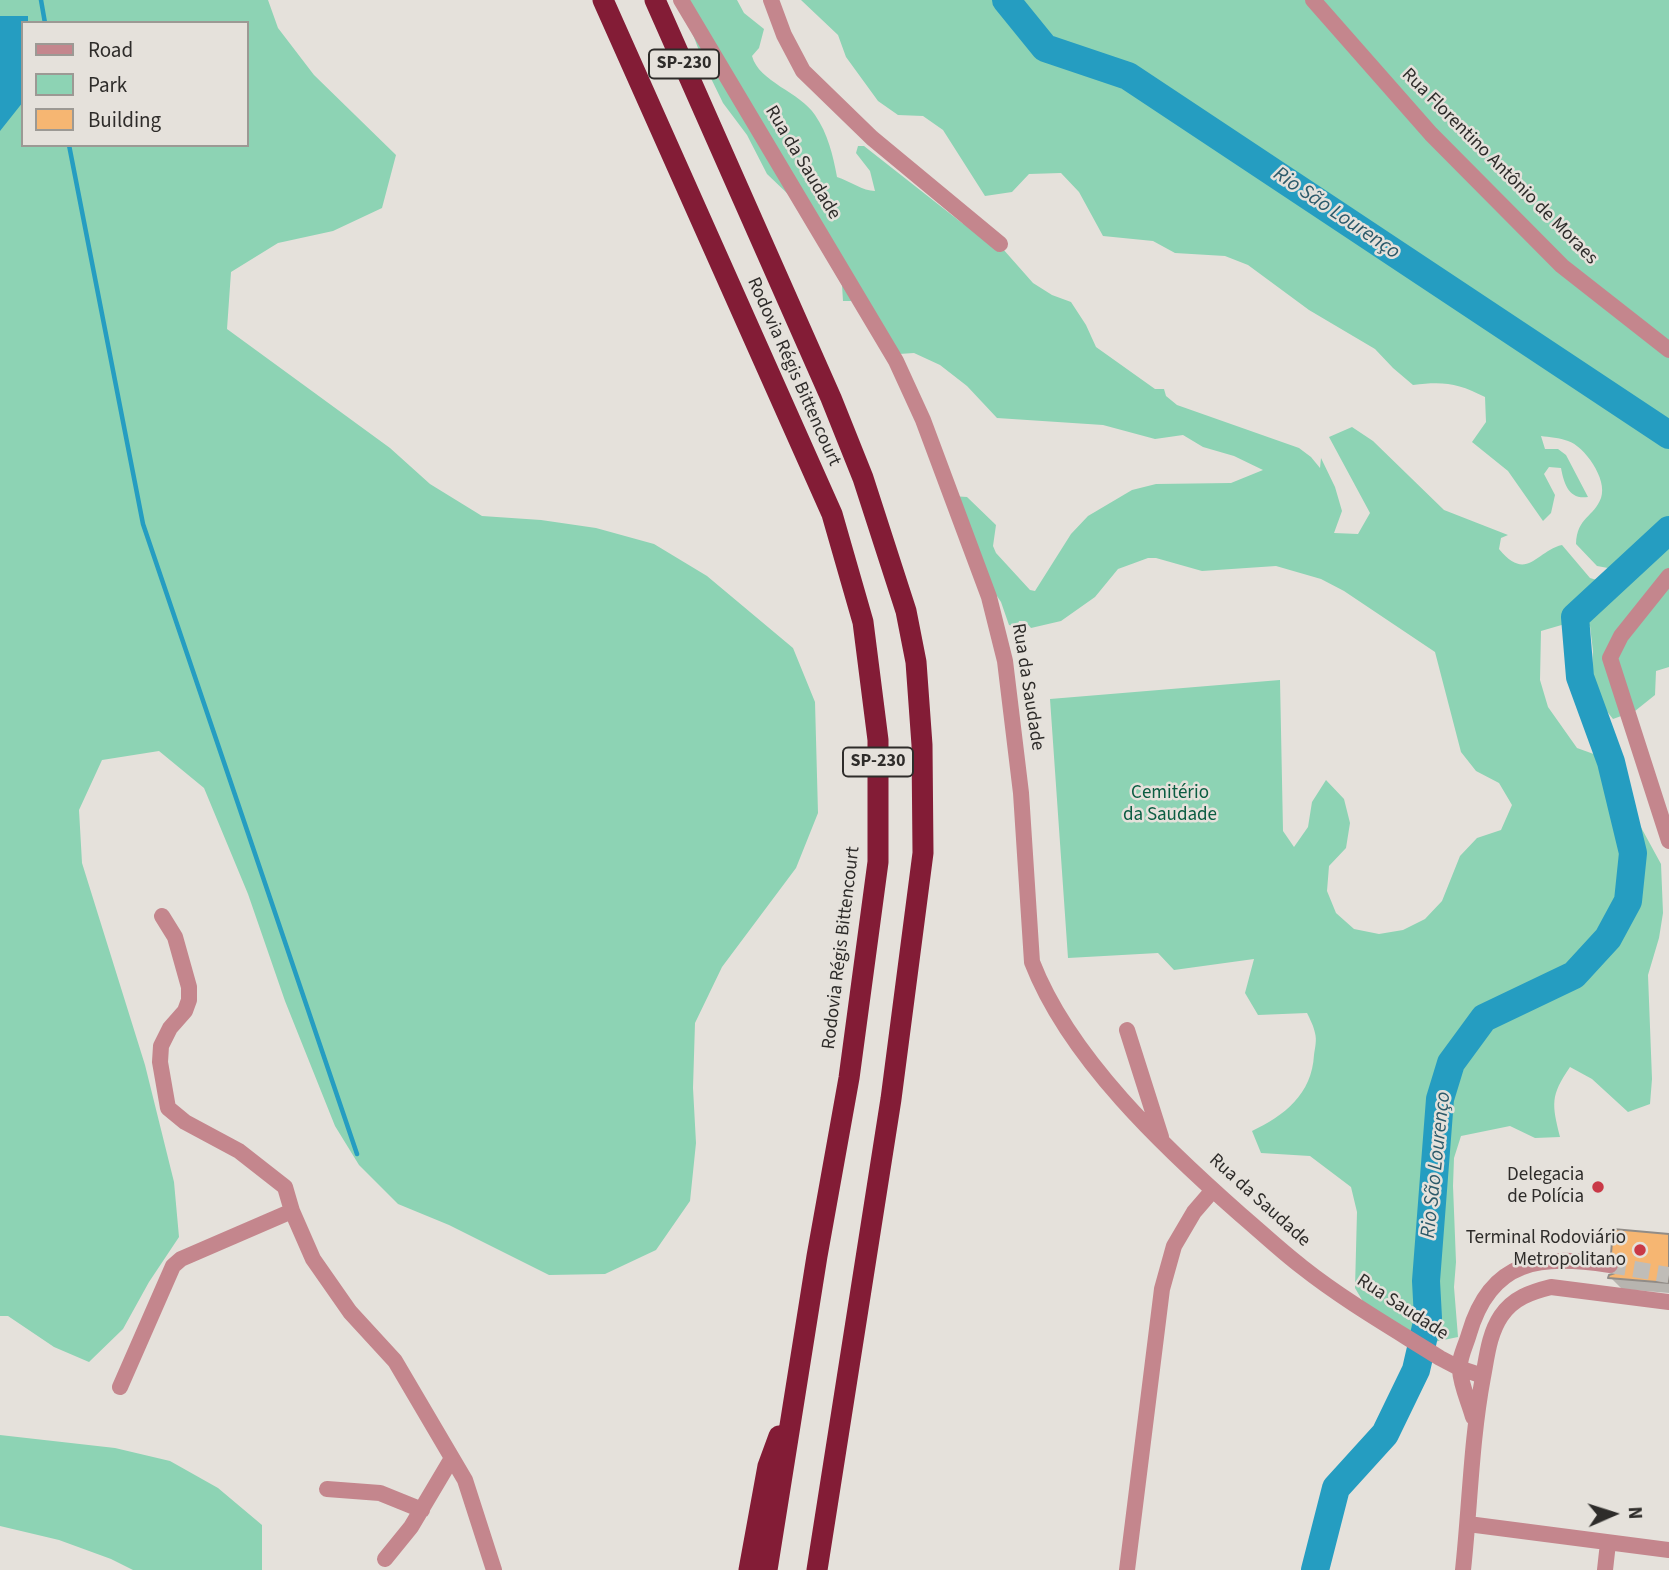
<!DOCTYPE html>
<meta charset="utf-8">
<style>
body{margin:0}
#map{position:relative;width:1669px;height:1570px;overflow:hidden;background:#e5e1db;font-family:"Source Sans 3",sans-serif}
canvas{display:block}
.legend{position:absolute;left:21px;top:21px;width:228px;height:126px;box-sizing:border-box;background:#e5e1db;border:2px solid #9c9994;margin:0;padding:9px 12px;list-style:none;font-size:21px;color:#2e2c2a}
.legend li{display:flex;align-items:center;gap:14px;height:35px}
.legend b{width:35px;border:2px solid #9c9994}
.north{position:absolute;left:1578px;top:1479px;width:70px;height:70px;-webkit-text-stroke:5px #e5e1db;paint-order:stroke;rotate:87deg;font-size:19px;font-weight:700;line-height:28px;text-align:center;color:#2e2c2a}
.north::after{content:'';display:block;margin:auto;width:24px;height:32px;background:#2e2c2a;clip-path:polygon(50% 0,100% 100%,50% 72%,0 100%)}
</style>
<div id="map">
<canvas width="1669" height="1570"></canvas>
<ul class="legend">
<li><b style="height:9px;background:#c4868d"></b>Road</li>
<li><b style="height:19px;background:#8dd3b4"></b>Park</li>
<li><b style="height:19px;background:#f6b672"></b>Building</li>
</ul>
<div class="north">N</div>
</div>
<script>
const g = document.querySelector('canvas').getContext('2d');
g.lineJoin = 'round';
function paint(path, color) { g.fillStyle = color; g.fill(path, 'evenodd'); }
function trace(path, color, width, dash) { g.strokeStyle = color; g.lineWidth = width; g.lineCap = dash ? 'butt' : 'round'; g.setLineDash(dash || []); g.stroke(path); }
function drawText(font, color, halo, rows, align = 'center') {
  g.font = font + ' "Source Sans 3",sans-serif'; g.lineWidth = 5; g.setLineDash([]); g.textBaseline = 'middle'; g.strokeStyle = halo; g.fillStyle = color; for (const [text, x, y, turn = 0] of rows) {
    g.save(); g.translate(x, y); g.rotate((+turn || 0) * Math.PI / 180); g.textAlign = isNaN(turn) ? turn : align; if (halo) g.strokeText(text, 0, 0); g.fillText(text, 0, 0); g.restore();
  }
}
paint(new Path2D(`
 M0,0H268L278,28L314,75L396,155L382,208L333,231L278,243L231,272L227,329L390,448L430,484L482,516L541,520L596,528L654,544L707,576L793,648L815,702L818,813L796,868L722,967L695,1023L693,1088L696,1143L690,1201L656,1250L605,1274L549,1275L449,1225L398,1204L359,1165L335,1126L285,1001L248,894L204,788L159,751L102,760L79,810L82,863L145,1065L174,1182L179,1237L149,1282L123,1329L89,1362L54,1347L8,1316H0ZM23,23H247V145H23Z
 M680,0H737L744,13L764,29L759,48L752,56C759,82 800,92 815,115C828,134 833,155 837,177C850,181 863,191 875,191L870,171L856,153L858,146H864L962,223L995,240L1033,283L1052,295L1071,302L1086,325L1096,347L1155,389H1164L1166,396L1177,405L1299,448L1311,457L1320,468L1321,458L1335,487L1342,511L1334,533L1358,534L1370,513L1329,437L1352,427L1373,441L1444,510L1508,535L1501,538L1499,549C1527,583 1536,551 1562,545L1590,578L1600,581L1608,577V568L1597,566L1576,544C1577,517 1594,517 1601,498C1608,479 1584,446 1568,441C1560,438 1549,437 1541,436L1545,449H1558L1566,455L1588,497C1569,500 1564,484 1561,468L1549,467L1544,474L1555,495L1551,513L1543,521L1508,471L1472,442L1486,422L1485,397C1458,383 1443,381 1413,385L1393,368L1375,349L1309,310L1248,265L1225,256L1175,253L1153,241L1103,236L1079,192L1061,173L1029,174L1012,192L985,196L943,130L923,116L898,115L878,101L846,57L838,35L801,0H1669V667L1656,671L1655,695L1635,711L1613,719L1598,700L1592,675L1593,651L1590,626L1565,624L1541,631L1540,680L1548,707L1577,748L1602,757L1623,771L1637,820L1661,864L1663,913L1659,938L1648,975L1652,1079L1650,1104L1628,1112L1592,1079L1570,1067C1550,1096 1552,1104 1560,1137L1535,1138L1510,1126L1461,1136L1454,1158L1453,1186L1456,1262L1454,1287L1458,1337L1434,1342L1409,1338L1368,1310L1355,1288L1357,1212L1351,1187L1310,1156L1261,1153L1252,1131C1284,1116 1312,1094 1314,1055C1315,1048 1317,1040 1315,1033C1314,1027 1310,1019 1307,1013L1258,1015L1245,993L1254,959L1174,970L1158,953L1068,958L1050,699L1280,680L1283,831L1294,847L1308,827L1312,802L1326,780L1344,799L1350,823L1346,848L1329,866L1327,891L1336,913L1354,929L1379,934L1403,930L1425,919L1442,901L1460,856L1477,838L1501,830L1512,805L1499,783L1476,771L1461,752L1435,652L1344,591L1321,579L1276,566L1202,571L1156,558H1148L1118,569L1095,597L1061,621L1031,628L1025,621H1019L1017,627L1009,625L1001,602L964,547L952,496L967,497L996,525L993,546L996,553L1030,590L1035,591L1071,534L1088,516L1132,490L1156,484L1231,483L1263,470L1234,456L1203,447L1183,435L1155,439L1103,425L997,418L967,386L940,365L914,353L899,354L854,301H843L842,285L790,196L767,174L747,135L723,103L704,64Z
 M0,1435L115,1448L170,1461L218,1488L262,1525V1570H133L111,1559L59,1540L0,1526Z`), '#8dd3b4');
paint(new Path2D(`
 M0,16H28V23H23V102L0,131Z`), '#259dc1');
paint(new Path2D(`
 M1669,1236V1293L1622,1289L1610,1277L1619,1273L1621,1262L1612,1254Z`), '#0003');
trace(new Path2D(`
 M41,0L45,23
 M69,145L143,524L357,1154`), '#259dc1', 4.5);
trace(new Path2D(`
 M1006,0L1045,48L1128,76L1669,435
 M1315,1570L1336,1488L1385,1434L1416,1370L1428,1318L1426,1281L1440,1099L1451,1063L1484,1018L1574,975L1608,938L1628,901L1633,853L1611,762L1580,677L1575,617L1669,530`), '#259dc1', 28);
const building = new Path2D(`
 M1613,1229L1669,1234V1283L1608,1278L1609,1275L1618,1272L1620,1266L1617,1257L1611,1254Z`);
paint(building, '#f6b672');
trace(building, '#918c87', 2);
trace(new Path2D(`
 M1610,1265L1669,1275`), '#c0bdb8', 16, [16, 8]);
trace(new Path2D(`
 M681,0L896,361L923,420L989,597L1005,661L1021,793L1032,962C1069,1058 1165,1148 1241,1215C1261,1232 1281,1251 1302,1267C1345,1301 1394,1329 1440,1358L1459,1368L1483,1376
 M771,0L784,35L803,71L872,138L1000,244
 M1313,0L1431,134L1562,266L1669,350
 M1669,576L1621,636L1610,658L1669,841
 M162,916L175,937L189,987V1000L185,1011L170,1028L161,1046L160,1062L168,1108L185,1122L239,1151L285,1187L292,1211L313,1259L350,1312L395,1361L465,1480L494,1570
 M1127,1030L1161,1137
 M120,1387L173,1266L181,1259L292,1211
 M1473,1417C1469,1402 1461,1386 1460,1370C1458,1360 1466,1345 1469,1334C1491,1258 1541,1255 1610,1265
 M327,1489L380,1493L422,1510
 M1468,1524L1669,1550
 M385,1559L411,1527L452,1458
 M1127,1570L1162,1289L1174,1246L1194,1212L1213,1190
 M1463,1570C1470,1506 1471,1441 1483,1377C1487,1356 1489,1334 1501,1316C1513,1298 1531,1292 1551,1287L1669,1302
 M1605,1570L1608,1543`), '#c4868d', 16);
trace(new Path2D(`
 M603,0L832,514L863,622L878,740V862L849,1078L817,1256L767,1570
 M655,0L831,398L863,478L906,611L916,662L922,745L923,853L891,1099L817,1570
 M749,1570L768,1466L779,1436`), '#831c36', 21);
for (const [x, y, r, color] of [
 [1598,1187,7,"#c93947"],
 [1640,1250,7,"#c93947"]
]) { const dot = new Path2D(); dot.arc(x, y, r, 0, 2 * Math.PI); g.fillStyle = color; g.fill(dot); trace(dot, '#e5e1db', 2.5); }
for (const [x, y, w] of [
 [684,64,70],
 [878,762,70]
]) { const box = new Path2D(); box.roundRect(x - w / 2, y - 14.5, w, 29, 5); g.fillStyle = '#e5e1db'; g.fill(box); trace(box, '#2e2c2a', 2); }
drawText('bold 18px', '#2e2c2a', null, [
 ["SP-230",684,64],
 ["SP-230",878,762]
]);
drawText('19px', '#2e2c2a', '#e5e1db', [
 ["Rua da Saudade",802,163,59],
 ["Rua Florentino Antônio de Moraes",1499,167,45],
 ["Rodovia Régis Bittencourt",793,372,66],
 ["Rua da Saudade",1027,687,81],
 ["Rodovia Régis Bittencourt",842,948,-83],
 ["Rua da Saudade",1259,1201,42],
 ["Rua Saudade",1402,1308,33]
]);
drawText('19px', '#0b5d42', '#e5e1db', [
 ["Cemitério",1170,794],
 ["da Saudade",1170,816]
]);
drawText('19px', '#2e2c2a', '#e5e1db', [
 ["Delegacia",1584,1176],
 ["de Polícia",1584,1198],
 ["Terminal Rodoviário",1626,1239],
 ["Metropolitano",1626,1261]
], 'right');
drawText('italic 21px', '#2c5a6a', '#e5e1db', [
 ["Rio São Lourenço",1336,214,34],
 ["Rio São Lourenço",1437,1165,-84]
]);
</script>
